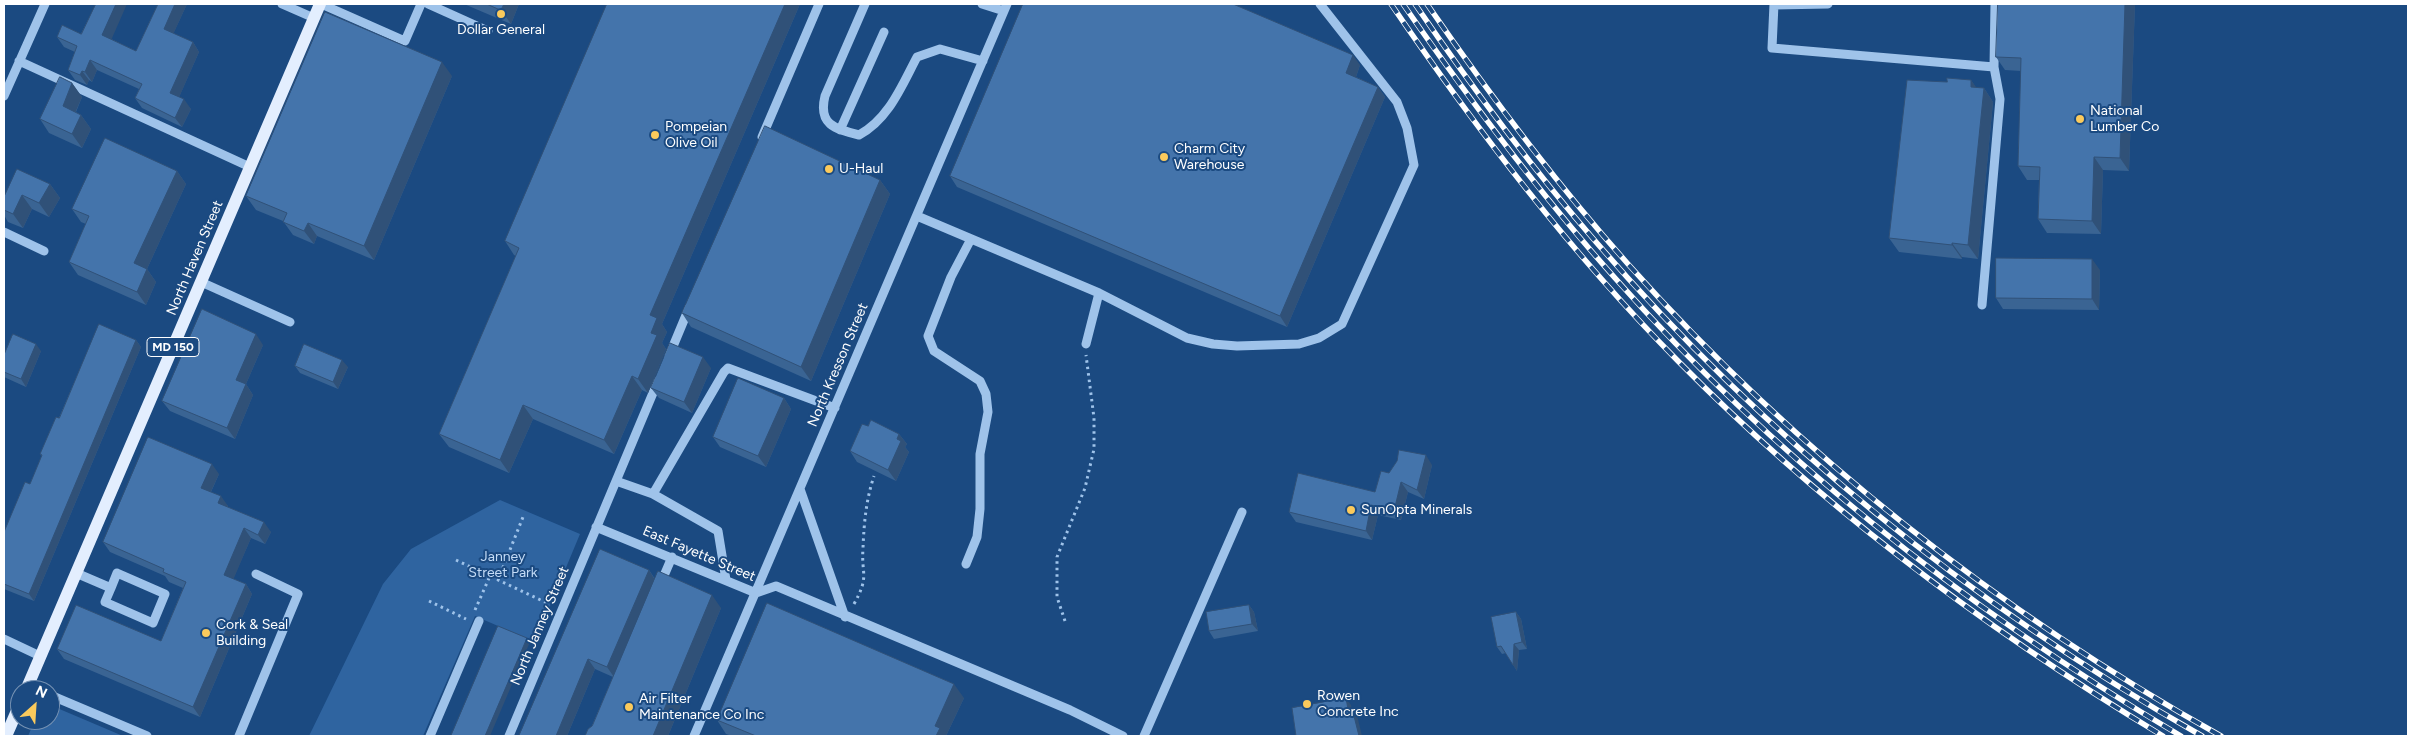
<!DOCTYPE html>
<style>
body{margin:0}
#map{position:relative;width:2412px;height:740px;overflow:hidden;background:#1b4a81;font-family:Figtree,sans-serif}
canvas{display:block}
.frame{position:absolute;inset:0;border:5px solid #fff;pointer-events:none}
.north{position:absolute;left:10px;top:680px;width:50px;height:50px;box-sizing:border-box;background:#1b4a81;border:1px solid #7692b3;border-radius:50%;rotate:26deg;font-size:14px;font-weight:700;line-height:20px;text-align:center;color:#fff}
.north::after{content:'';display:block;margin:auto;width:18px;height:22px;background:#fbca5c;clip-path:polygon(50% 0,100% 100%,50% 72%,0 100%)}
</style>
<div id="map">
<canvas width="2412" height="740"></canvas>
<div class="frame"></div>
<div class="north">N</div>
</div>
<script>
const g = document.querySelector('canvas').getContext('2d');
g.lineJoin = 'round';
function paint(path, color) { g.fillStyle = color; g.fill(path, 'evenodd'); }
function trace(path, color, width, dash) { g.strokeStyle = color; g.lineWidth = width; g.lineCap = dash ? 'butt' : 'round'; g.setLineDash(dash || []); g.stroke(path); }
function drawText(font, color, halo, rows, align = 'center') {
  g.font = font + ' Figtree,sans-serif'; g.lineWidth = 4; g.setLineDash([]); g.textBaseline = 'middle'; g.strokeStyle = halo; g.fillStyle = color; for (const [text, x, y, turn = 0] of rows) {
    g.save(); g.translate(x, y); g.rotate((+turn || 0) * Math.PI / 180); g.textAlign = isNaN(turn) ? turn : align; if (halo) g.strokeText(text, 0, 0); g.fillText(text, 0, 0); g.restore();
  }
}
paint(new Path2D(`
 M500,500L580,534L535,642L475,616L423,736H309L383,584L411,549Z
 M50,705L123,736H28L35,720H50Z`), '#2f64a0');
trace(new Path2D(`
 M456,560L549,604
 M498,580L523,517
 M429,601L466,619
 M854,604C870,575 861,576 863,548C864,523 866,500 874,476
 M475,610L490,576
 M1065,621L1057,597V557L1085,488L1094,449V418L1086,355`), '#9fc3ea', 3, [2.5, 4]);
trace(new Path2D(`
 M282,4L314,18
 M321,4L405,41L421,4
 M428,4L488,31
 M865,4L825,96C818,124 834,129 859,135C889,119 902,85 917,57L940,49L983,61
 M982,4L1004,11
 M1774,4L1772,48L1994,67
 M1774,5L1828,4
 M19,61L250,167
 M4,96L45,4
 M840,130L884,32
 M762,137L819,4
 M917,216L1099,293L1187,338L1213,344L1237,346L1299,344L1319,338L1342,324L1414,165L1407,128L1397,102L1320,4
 M4,232L44,251
 M201,282L290,322
 M1982,305L2000,99L1994,67L1995,4
 M1086,344L1099,293
 M669,356L689,308
 M616,481L653,494L724,372L728,368L835,408
 M800,489L845,617
 M653,494L718,531L726,580
 M596,527L756,593L776,586L1070,710L1123,736
 M966,564L977,537L980,509V454L988,412L986,394L980,381L934,351L928,336L951,277L971,239
 M76,573L111,588L117,573L165,594L153,623L105,602L111,588
 M660,585L672,557
 M4,639L40,656
 M28,685L39,690
 M50,695L147,736
 M239,736L298,594L256,574
 M430,736L479,621
 M509,736L658,381
 M694,736L1007,4
 M1144,736L1242,512`), '#9fc3ea', 9);
trace(new Path2D(`
 M26,690L320,4
 M6,736L20,704`), '#e3eefe', 12);
const rail = new Path2D(`
 M1391,4C1477,130 1570,252 1678,361C1823,508 1987,630 2163,736
 M1403,4C1469,99 1538,192 1615,278C1777,461 1971,612 2181,736
 M1415,4C1471,86 1531,167 1596,242C1768,441 1974,606 2202,736
 M1427,4C1489,94 1555,182 1628,264C1797,453 1999,612 2221,736`);
trace(rail, '#fff', 5.5);
trace(rail, '#1b4a81', 4, [11]);
paint(new Path2D(`
 M158,4H187L173,34L193,42L199,52L179,97L191,109L182,127L142,108L135,98L139,89L97,70L92,82L89,80L87,85L75,80L68,70L75,52L64,47L57,37L81,34L111,39L136,51Z
 M464,4H519L511,24Z
 M607,4H800L662,324L667,332L662,343L666,349L648,393L642,390L614,454L533,419L509,473L449,447L439,434L516,256L514,255L505,241Z
 M2135,4L2129,171L2103,170L2101,234L2047,233L2038,219L2039,180H2027L2018,166L2021,71L2005,70L1996,57Z
 M1360,65L1356,77L1378,87L1385,97L1287,327L957,187L950,176Z
 M452,76L374,260L317,236L314,244L293,235L283,221L256,210L246,196Z
 M1971,80L1976,88H1984L1993,102L1978,259L1962,257V259L1899,252L1889,238L1947,82Z
 M72,83L82,97L76,112L81,115L91,129L82,148L49,133L40,119Z
 M177,171L186,184L147,269L156,282L146,305L78,275L69,262L86,224L81,222L72,209Z
 M880,180L890,194L811,381L691,327L682,313Z
 M50,184L60,198L49,217L32,209L23,228L8,222L4,215V197Z
 M2100,270L2099,310L2003,309L1996,298Z
 M136,340L141,347L34,601L4,589V532L30,484L42,457L40,454L59,418Z
 M263,345L246,384L253,395L235,439L170,411L162,401Z
 M41,351L26,387L4,377V355Z
 M295,366L348,367L338,389L300,373Z
 M711,368L692,413L659,398L651,388Z
 M784,398L791,409L766,467L720,447L713,437Z
 M868,426L899,434L907,444L905,447L909,452L896,481L857,462L850,451Z
 M1432,465L1424,499L1408,492L1401,520L1378,515L1372,540L1296,522L1289,512L1375,492L1389,473Z
 M219,474L211,492L228,506V507L271,532L265,544L251,538L233,579L246,584L252,594L200,717L64,659L57,649L161,641L183,588L169,582L165,576L110,552L103,542Z
 M649,570L655,579L721,608L668,736H585L592,726L613,677L595,669L567,736H519Z
 M1249,605L1254,612L1258,631L1214,639L1209,631Z
 M1516,612L1521,619L1527,649L1519,650L1517,671L1506,653L1502,654L1497,647Z
 M964,698L946,736H732L726,734L717,720Z`), '#3a6493');
paint(new Path2D(`
 M116,4H127L109,45L102,35Z
 M175,4H187L171,39L164,29Z
 M504,4H519L511,24L501,10Z
 M785,4H800L662,324L667,332L662,343L666,349L648,393L638,379L651,333L650,315Z
 M2125,4H2135L2129,171L2120,158Z
 M193,42L199,52L177,102L170,93Z
 M1353,55L1360,65L1354,83L1346,73Z
 M90,60L97,70L92,82L85,72Z
 M442,62L452,76L374,260L364,246Z
 M82,71L89,80L87,85L80,75Z
 M1971,80L1981,94L1971,87Z
 M72,83L82,97L72,120L63,106Z
 M1378,87L1385,97L1287,327L1280,316Z
 M1984,88L1993,102L1978,259L1968,245Z
 M184,99L191,109L182,127L175,118Z
 M81,115L91,129L82,148L72,134Z
 M2094,157L2103,170L2101,234L2092,221Z
 M177,171L186,184L147,269L156,282L146,305L137,292L134,263Z
 M880,180L890,194L811,381L801,367Z
 M50,184L60,198L49,217L39,203Z
 M22,195L32,209L23,228L13,214Z
 M308,223L317,236L314,244L304,231Z
 M1952,243L1962,257V259L1952,245Z
 M2092,259L2100,270L2099,310L2092,299Z
 M256,334L263,345L246,384L253,395L235,439L227,428L236,380Z
 M136,340L141,347L34,601L29,594Z
 M36,344L41,351L26,387L21,379Z
 M703,357L711,368L692,413L684,402Z
 M342,360L348,367L338,389L333,382Z
 M632,376L642,390L614,454L604,440Z
 M784,398L791,409L766,467L758,456Z
 M523,405L533,419L509,473L500,460Z
 M899,434L907,444L905,447L909,452L896,481L888,470L897,439Z
 M1426,455L1432,465L1424,499L1417,490Z
 M212,464L219,474L208,498L201,488Z
 M1401,482L1408,492L1401,520L1394,511Z
 M221,496L228,506L225,512L218,503Z
 M1371,505L1378,515L1372,540L1366,531Z
 M264,522L271,532L265,544L258,535Z
 M244,528L251,538L231,585L224,575Z
 M649,570L655,580L614,677L607,667Z
 M246,584L252,594L200,717L193,707Z
 M712,595L721,608L668,736H653Z
 M1249,605L1254,612L1258,631L1252,624Z
 M1516,612L1521,619L1527,649L1522,642Z
 M527,638L530,642L490,736H485Z
 M1514,644L1519,650L1517,671L1513,665Z
 M588,659L595,669L567,736H556Z
 M954,684L964,698L946,736H936L935,726Z
 M1346,698L1351,705L1353,716L1348,709Z
 M1352,708L1357,715L1362,736H1359Z`), '#305178');
const building = new Path2D(`
 M96,4H116L102,35L136,51L158,4H175L164,29L193,42L170,93L184,99L175,118L135,98L142,84L90,60L85,72L82,71L80,75L68,70L77,46L57,37L62,25L81,34Z
 M487,4H504L501,10Z
 M607,4H785L650,315L657,318L651,333L657,335L638,379L632,376L604,440L523,405L500,460L439,434L519,248L505,241Z
 M1023,4H1233L1353,55L1346,73L1378,87L1280,316L950,176Z
 M1998,4H2125L2120,158L2094,157L2092,221L2038,219L2040,167L2018,166L2021,58L1996,57Z
 M325,12L442,62L364,246L308,223L304,231L283,222L287,213L246,196Z
 M60,77L72,83L63,106L81,115L72,134L40,119Z
 M1947,78L1971,80V87L1984,88L1968,245L1952,243V245L1889,238L1907,80L1947,82Z
 M765,126L880,180L801,367L682,313Z
 M105,138L177,171L134,263L147,269L137,292L69,262L89,216L72,209Z
 M17,169L50,184L39,203L22,195L13,214L4,210V197Z
 M1996,258L2092,259V299L1996,298Z
 M202,309L256,334L236,380L246,384L227,428L162,401Z
 M99,324L136,340L29,594L4,584V532L25,482L30,484L42,455L40,454L56,417L59,418Z
 M13,334L36,344L21,379L4,372V355Z
 M670,343L703,357L684,402L651,388Z
 M304,344L342,360L333,382L295,366Z
 M738,378L784,398L758,456L713,437Z
 M871,420L899,434L897,439L901,441L888,470L850,451L862,424L868,426Z
 M148,437L212,464L201,488L221,496L218,503L264,522L258,535L244,528L224,575L246,584L193,707L57,649L76,605L161,641L186,582L163,572L164,569L103,542Z
 M1399,450L1426,455L1417,490L1401,482L1394,511L1371,505L1366,531L1289,512L1298,473L1375,492L1381,471L1389,473L1397,461Z
 M600,549L649,570L607,667L588,659L556,736H519Z
 M658,571L712,595L653,736H585L588,729L592,726Z
 M767,603L954,684L935,726L940,728L936,736H756L717,720Z
 M1249,605L1252,624L1209,631L1206,612Z
 M1516,612L1522,642L1514,644L1513,665L1501,646L1497,647L1491,617Z
 M498,626L527,638L485,736H451Z
 M1346,698L1348,709L1352,708L1359,736H1296L1292,708Z`);
paint(building, '#4474ab');
trace(building, '#305178', 1);
for (const [x, y, r, color] of [
 [501,14,5,"#fbca5c"],
 [2080,119,5,"#fbca5c"],
 [655,135,5,"#fbca5c"],
 [1164,157,5,"#fbca5c"],
 [829,169,5,"#fbca5c"],
 [1351,510,5,"#fbca5c"],
 [206,633,5,"#fbca5c"],
 [1307,704,5,"#fbca5c"],
 [629,707,5,"#fbca5c"]
]) { const dot = new Path2D(); dot.arc(x, y, r, 0, 2 * Math.PI); g.fillStyle = color; g.fill(dot); trace(dot, '#1b4a81', 2); }
for (const [x, y, w] of [
 [173,347,52]
]) { const box = new Path2D(); box.roundRect(x - w / 2, y - 9.5, w, 19, 4); g.fillStyle = '#1b4a81'; g.fill(box); trace(box, '#fff', 1); }
drawText('bold 12px', '#fff', null, [
 ["MD 150",173,347]
]);
drawText('14px', '#fff', '#1b4a81', [
 ["Dollar General",501,30,"center"],
 ["National",2090,111],
 ["Lumber Co",2090,127],
 ["Pompeian",665,127],
 ["Olive Oil",665,143],
 ["Charm City",1174,149],
 ["Warehouse",1174,165],
 ["U-Haul",839,169],
 ["SunOpta Minerals",1361,510],
 ["Cork & Seal",216,625],
 ["Building",216,641],
 ["Rowen",1317,696],
 ["Concrete Inc",1317,712],
 ["Air Filter",639,699],
 ["Maintenance Co Inc",639,715]
], 'left');
drawText('14px', '#fff', '#1b4a81', [
 ["North Haven Street",195,258,-67],
 ["North Kresson Street",838,365,-67],
 ["East Fayette Street",699,554,23],
 ["North Janney Street",540,626,-67]
]);
drawText('14px', '#c4dcf7', '#1b4a81', [
 ["Janney",503,557],
 ["Street Park",503,573]
]);
</script>
